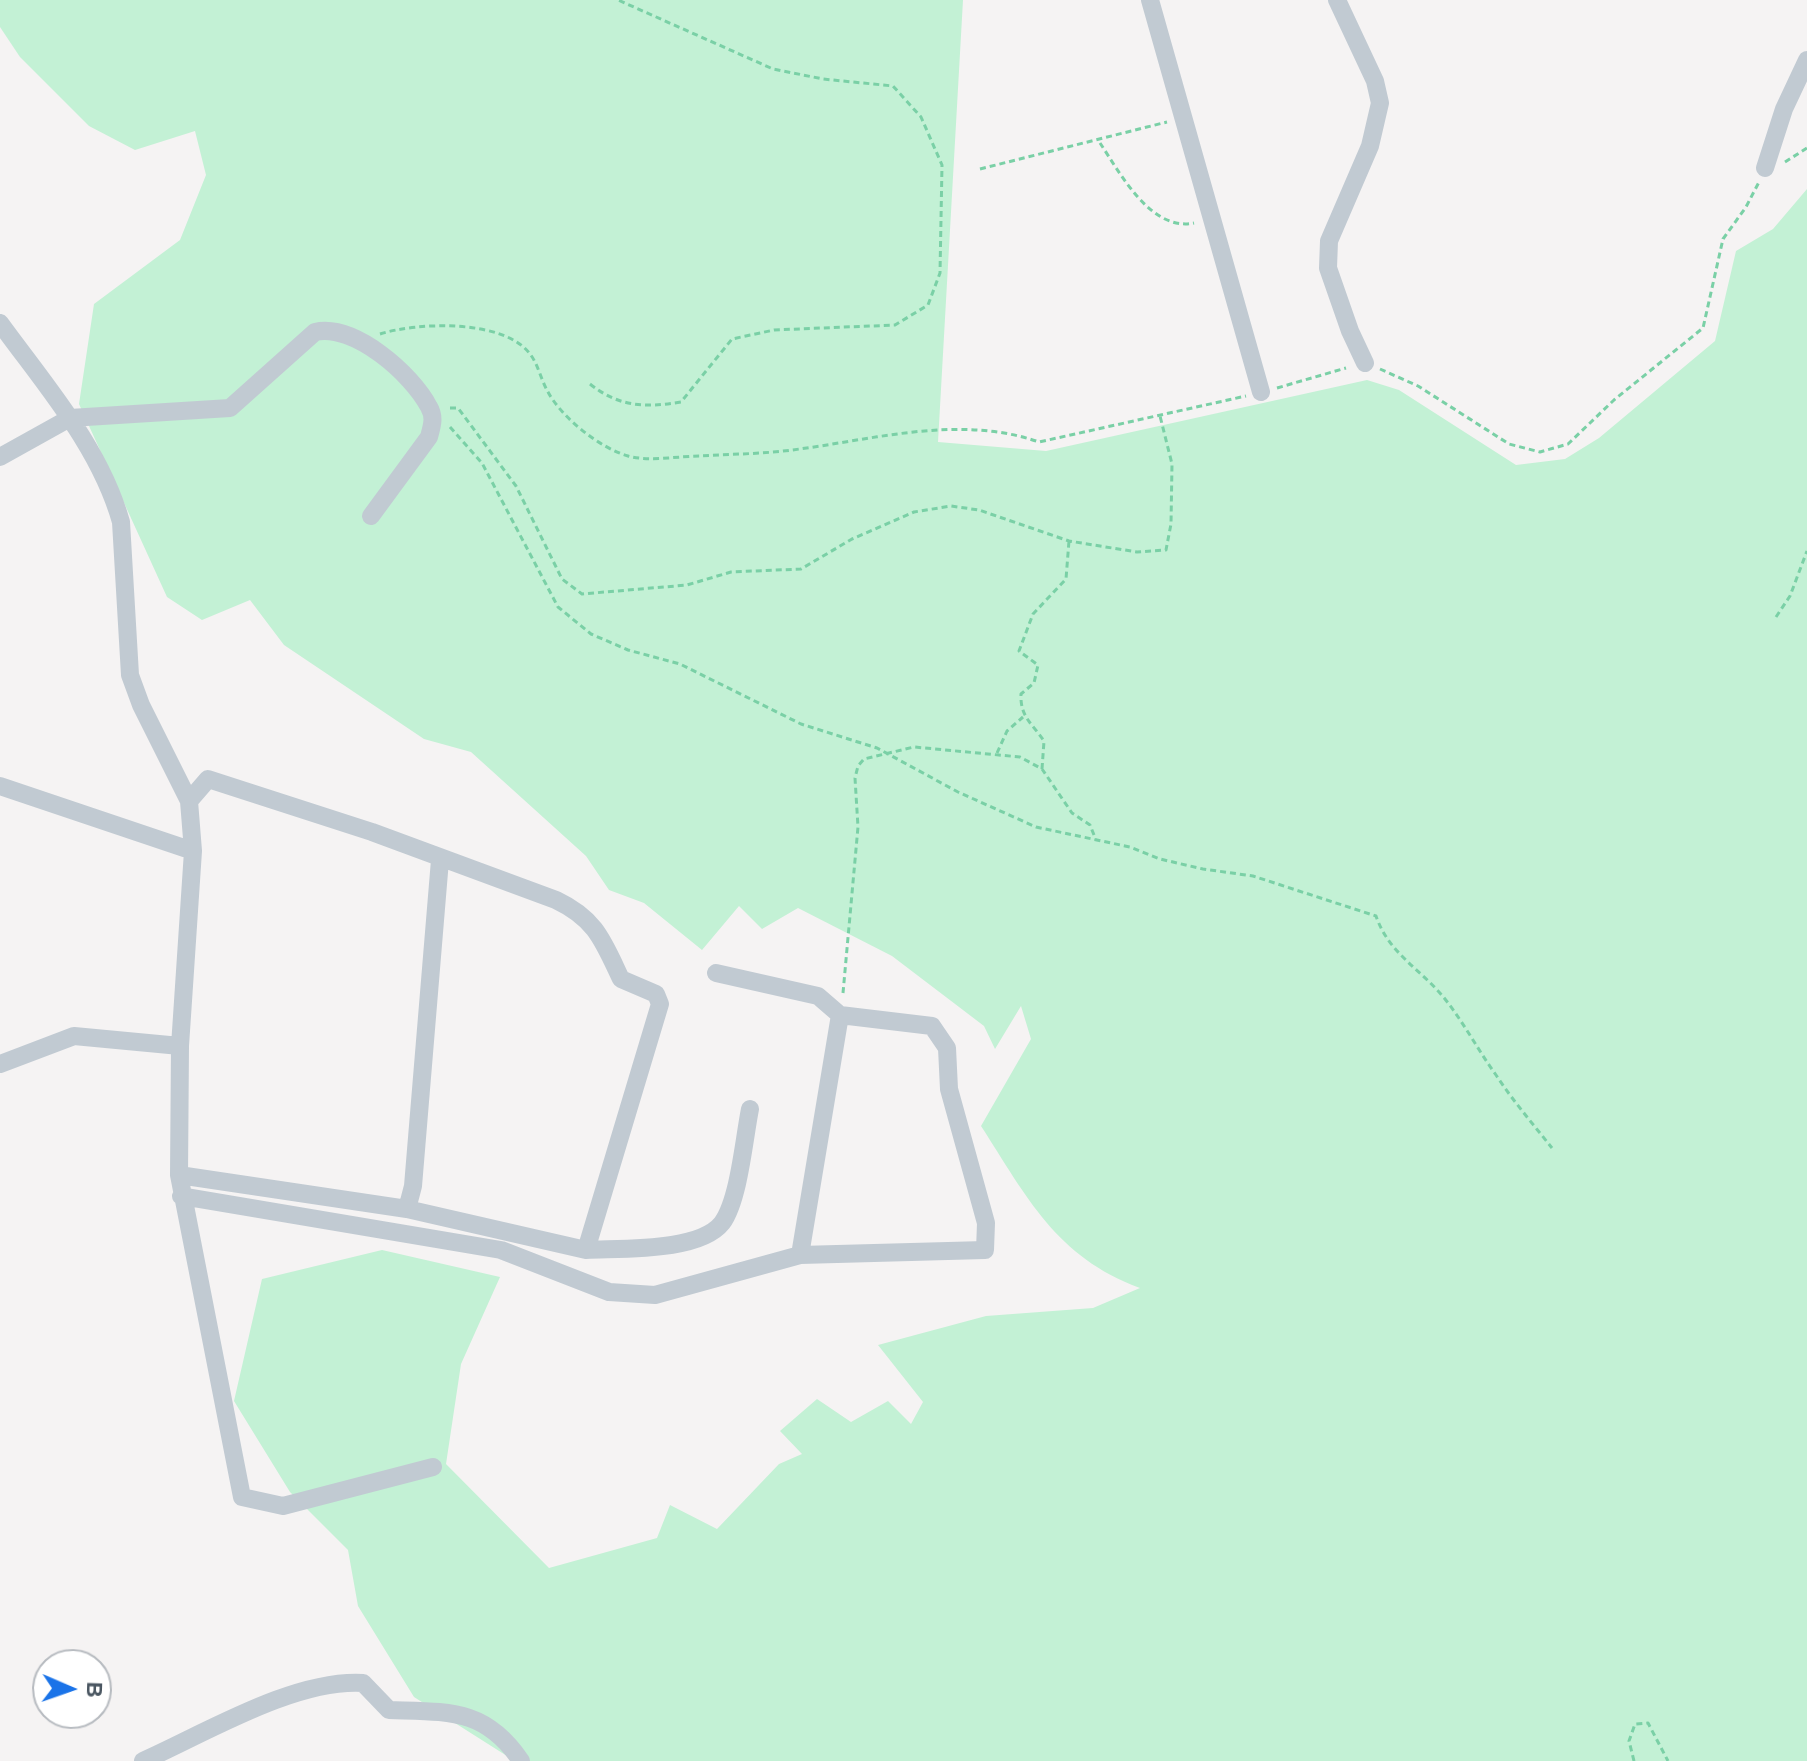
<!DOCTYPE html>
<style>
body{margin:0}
#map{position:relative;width:1807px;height:1761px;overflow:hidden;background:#f5f3f3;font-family:Arial,sans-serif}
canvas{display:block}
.north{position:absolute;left:32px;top:1649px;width:80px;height:80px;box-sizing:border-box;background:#fff;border:2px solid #b7bbc0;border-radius:50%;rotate:92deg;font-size:22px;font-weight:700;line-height:32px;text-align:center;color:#4a5661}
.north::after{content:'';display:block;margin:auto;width:28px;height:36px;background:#1a73e8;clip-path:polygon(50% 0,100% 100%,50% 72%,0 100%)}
</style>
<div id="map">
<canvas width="1807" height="1761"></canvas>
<div class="north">B</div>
</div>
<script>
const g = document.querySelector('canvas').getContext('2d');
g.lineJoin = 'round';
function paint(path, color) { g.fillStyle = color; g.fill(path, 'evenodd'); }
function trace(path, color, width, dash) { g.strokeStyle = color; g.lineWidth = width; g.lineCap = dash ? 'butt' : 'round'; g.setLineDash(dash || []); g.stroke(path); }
paint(new Path2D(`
 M0,0H963L938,442L1046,451L1367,380L1399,390L1516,465L1565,459L1599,438L1715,341L1736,251L1773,229L1807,189V1761H527L507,1756L414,1697L358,1606L348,1550L290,1492L234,1401L262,1279L382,1250L500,1277L461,1364L446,1464L549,1568L657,1538L670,1505L717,1529L779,1464L802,1454L780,1431L817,1399L851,1422L888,1401L911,1424L923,1402L878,1345L986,1316L1093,1308L1140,1288C1056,1257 1027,1197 981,1126L1031,1039L1021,1006L995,1049L984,1026L892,956L798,908L762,929L739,906L702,950L644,903L609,890L586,856L471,752L424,739L284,645L250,600L202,620L167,597L79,404L94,304L180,240L206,175L195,131L135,150L89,126L20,57L0,27Z`), '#c3f1d5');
trace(new Path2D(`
 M1100,143C1120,173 1151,232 1194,223
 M1785,162L1807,148
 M980,169L1167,122
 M380,334C418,322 504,319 530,354C538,364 541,380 548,392C562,418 600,448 628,456C650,462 678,456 701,456C731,454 762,454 792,450C873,440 959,414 1039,442L1246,396
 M1380,369L1418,386L1509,444L1540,452L1568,444L1614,400L1703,328L1723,239L1746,207L1759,182
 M590,384C619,407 645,408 681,402L732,339L774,330L895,325L928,305L940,273L942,165L921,117L893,86L823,79L773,69L618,0
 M1277,388L1346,368
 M450,408H458L516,486L562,579L582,594L687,585L731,572L801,569L852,539L914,512L951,506L979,510L1069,541L1137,552L1166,550L1171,524L1172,464L1160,416
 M450,427L482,463L558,607L591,634L628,650L680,664L801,724L877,748L958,792L1036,827L1130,847L1160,859L1203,869L1253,876L1376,916C1389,954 1421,969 1445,999C1464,1023 1478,1050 1496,1075C1513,1101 1533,1124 1552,1148
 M1776,617L1790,596L1807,551
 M997,753L1007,731L1023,717
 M1042,769L1044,741C1032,723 1020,717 1021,694L1034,683L1038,665L1019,651L1033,614L1066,579L1069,541
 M843,993L858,827L855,778L858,766L864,759L914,747L1020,757L1042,769L1072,813L1090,825L1096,840
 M1634,1761L1629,1741L1635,1724L1648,1723L1668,1761`), '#7ad0a6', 3, [6, 4]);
trace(new Path2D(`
 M1150,0L1261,392
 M1337,0L1375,81L1380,103L1370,146L1329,241L1328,268L1350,331L1365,363
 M1765,168L1784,109L1807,60
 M0,323C45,385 100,447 121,522L130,675L141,705L189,801L193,851
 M0,457L70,418L230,408L315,332C354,323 412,374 429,407C435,417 432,426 429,437L371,516
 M0,786L193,851L180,1046L179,1175L242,1497L283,1506L433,1467
 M716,973L818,996L840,1015
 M0,1064L74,1036L180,1046
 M179,1175L407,1209L586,1250L660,1004L656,994L621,979C603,941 596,919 556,900L372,832L208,779L189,801
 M181,1196L501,1250L609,1292L655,1295L800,1255L985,1250L986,1223L949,1089L947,1048L932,1026L840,1015L800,1255
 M407,1209L413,1186L440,860
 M586,1250C622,1248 699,1252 722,1223C739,1200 744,1139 750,1109
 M143,1761C206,1733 294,1679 363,1683L389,1710C449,1712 485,1708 521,1761`), '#c1cad2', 18);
</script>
